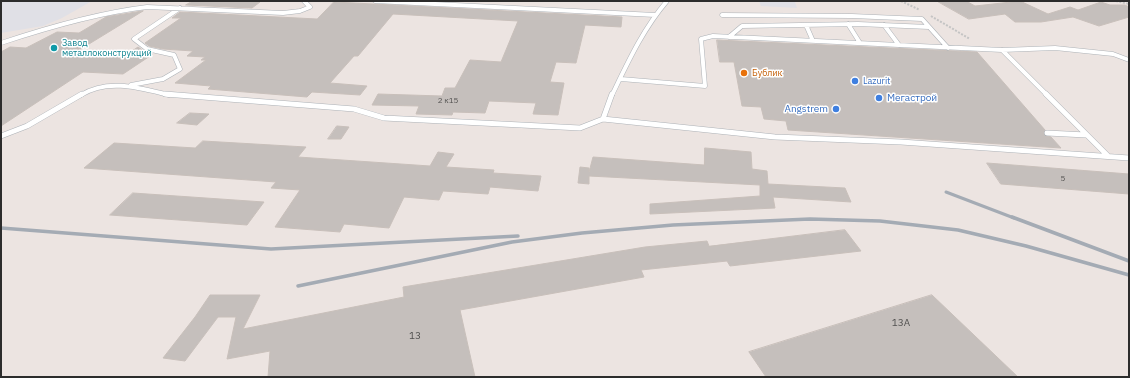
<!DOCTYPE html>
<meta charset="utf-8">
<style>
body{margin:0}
#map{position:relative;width:1130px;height:378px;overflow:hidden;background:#ece4e1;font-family:"IBM Plex Sans",sans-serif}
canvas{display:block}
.frame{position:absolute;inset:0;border:2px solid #2c2c2c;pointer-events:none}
</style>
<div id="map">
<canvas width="1130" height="378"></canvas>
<div class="frame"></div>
</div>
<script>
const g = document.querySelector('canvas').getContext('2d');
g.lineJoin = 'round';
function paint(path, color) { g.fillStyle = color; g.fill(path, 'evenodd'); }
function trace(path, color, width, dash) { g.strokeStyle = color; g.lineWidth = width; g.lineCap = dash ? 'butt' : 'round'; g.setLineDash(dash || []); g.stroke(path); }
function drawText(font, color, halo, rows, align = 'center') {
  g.font = font + ' "IBM Plex Sans",sans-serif'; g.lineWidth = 3; g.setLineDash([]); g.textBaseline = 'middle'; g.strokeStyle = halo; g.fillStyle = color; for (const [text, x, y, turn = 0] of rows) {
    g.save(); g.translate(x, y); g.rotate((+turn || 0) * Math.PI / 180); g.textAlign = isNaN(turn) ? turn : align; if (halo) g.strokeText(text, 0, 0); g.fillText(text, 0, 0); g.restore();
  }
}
paint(new Path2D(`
 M1,1H92L62,18L43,26L1,33Z
 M759,1L795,2L797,8L761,6Z`), '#e0e0e6');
const building = new Path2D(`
 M193,1H242L260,2L252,8L186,5Z
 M937,1H966L975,6L1020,1L1048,14L1070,7L1078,10L1101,2L1110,5H1125L1129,7V17L1099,26L1073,17L1041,22H1015L1005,14L969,19Z
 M334,2L373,4L622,17L621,27L585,25L576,63L556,62L550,82L564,83L558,115L533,114L536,103L489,101L485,113L453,112L452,115L416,114L419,106L372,105L378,94L442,96L445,88H455L470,60L501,62L518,21L393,14L358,56H354L330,83L367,86L360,95L312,92L307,97L208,89L211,86L175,83L206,60H201L205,57L187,56L193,51L163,49L149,46L145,43L181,18H172L180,12L317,19Z
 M143,11L71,55L105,58L111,55L123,57L138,47L145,52L153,54L123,74L83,72L1,126V52L10,47L26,48L57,32L79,33L106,17Z
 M717,40L977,52L1045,130L1044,135L1051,137L1061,148L788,130L786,121L764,119L761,107L742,106L734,62H720Z
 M190,113L209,114L197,125L177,123Z
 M337,126L349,127L341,139H328Z
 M203,141L306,147L298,157L430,166L438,152L454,154L446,167L494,170L493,173L541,176L538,191L490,187L488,194L443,191L439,200L404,197L389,228L344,224L340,232L275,227L300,190L271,188L276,182L84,168L114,143L195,148Z
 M705,148L751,152L752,169L767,171L768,184L845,188L851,202L773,197L775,208L650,214V204L760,196V185L589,176V184L578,183L580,167L589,168V172L593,157L704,165Z
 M987,163L1129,174V194L1001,184Z
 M133,193L264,202L247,225L110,215Z
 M845,230L861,251L730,266L727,261L641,270L644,277L460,310L475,377H268L270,351L227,359L236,317H218L185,361L163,358L195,317L210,295H260L243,329L404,297L403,287L645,247L707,241L709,246Z
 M932,295L1018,377H766L749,352Z`);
paint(building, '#c5bfbc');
trace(building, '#c8bfba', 1);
const laneFar1 = new Path2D(`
 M375,1L655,15
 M722,15L852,16L922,19L948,48
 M848,24L860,43
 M806,25L813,41
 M884,25L899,45
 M729,37L742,26L858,24L929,27
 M1,43C49,27 97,13 147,7L283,13L300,11L310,7L304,1
 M1002,50L1047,95
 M621,79L705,86L701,39L713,36L1002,50L1055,48L1113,54L1129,60
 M131,85L163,79L180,69L174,55L147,49L134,39L180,8
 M81,95C108,78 140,88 169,95
 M612,95C628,62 643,29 667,1`);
const lane = new Path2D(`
 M165,94L354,109L384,118L580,128L603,119L612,94
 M1046,94L1108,156
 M603,119L775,137L901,142L1129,158
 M1047,133L1086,135
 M1,136L27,126L82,94`);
trace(laneFar1, '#adb2b7', 5);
trace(lane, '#adb2b7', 6);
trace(new Path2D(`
 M901,1L920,10
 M1116,1L1129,4
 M931,16L970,39`), '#c4c4c4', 2, [2, 1.5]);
trace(laneFar1, '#fff', 4);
trace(lane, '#fff', 5);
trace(new Path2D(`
 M946,192L1014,218`), '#a4abb4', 3);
trace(new Path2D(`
 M1012,217L1129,261
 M1,228L271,249L518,236
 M298,286L512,242L582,233L673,225L810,219L880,221L958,230L1026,246L1129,275`), '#a4abb4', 3.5);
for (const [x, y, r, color] of [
 [54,48,4,"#0f9aa8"],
 [744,73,4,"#e8710a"],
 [855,81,4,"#3f7fe0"],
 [879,98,4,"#3f7fe0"],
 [836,109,4,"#3f7fe0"]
]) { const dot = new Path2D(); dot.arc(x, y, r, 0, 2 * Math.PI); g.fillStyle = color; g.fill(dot); trace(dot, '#fff', 1.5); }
drawText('8px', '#525150', null, [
 ["2 к15",448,101],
 ["5",1063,179]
]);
drawText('9px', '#0d838f', '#fff', [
 ["Завод",62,43],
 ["металлоконструкций",62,53]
], 'left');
drawText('9px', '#c56008', '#fff', [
 ["Бублик",752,73]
], 'left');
drawText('9px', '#366cbe', '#fff', [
 ["Lazurit",863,81]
], 'left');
drawText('10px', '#366cbe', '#fff', [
 ["Мегастрой",887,98],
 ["Angstrem",828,109,"right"]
], 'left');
drawText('10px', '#525150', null, [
 ["13А",901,323],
 ["13",415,336]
]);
</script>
